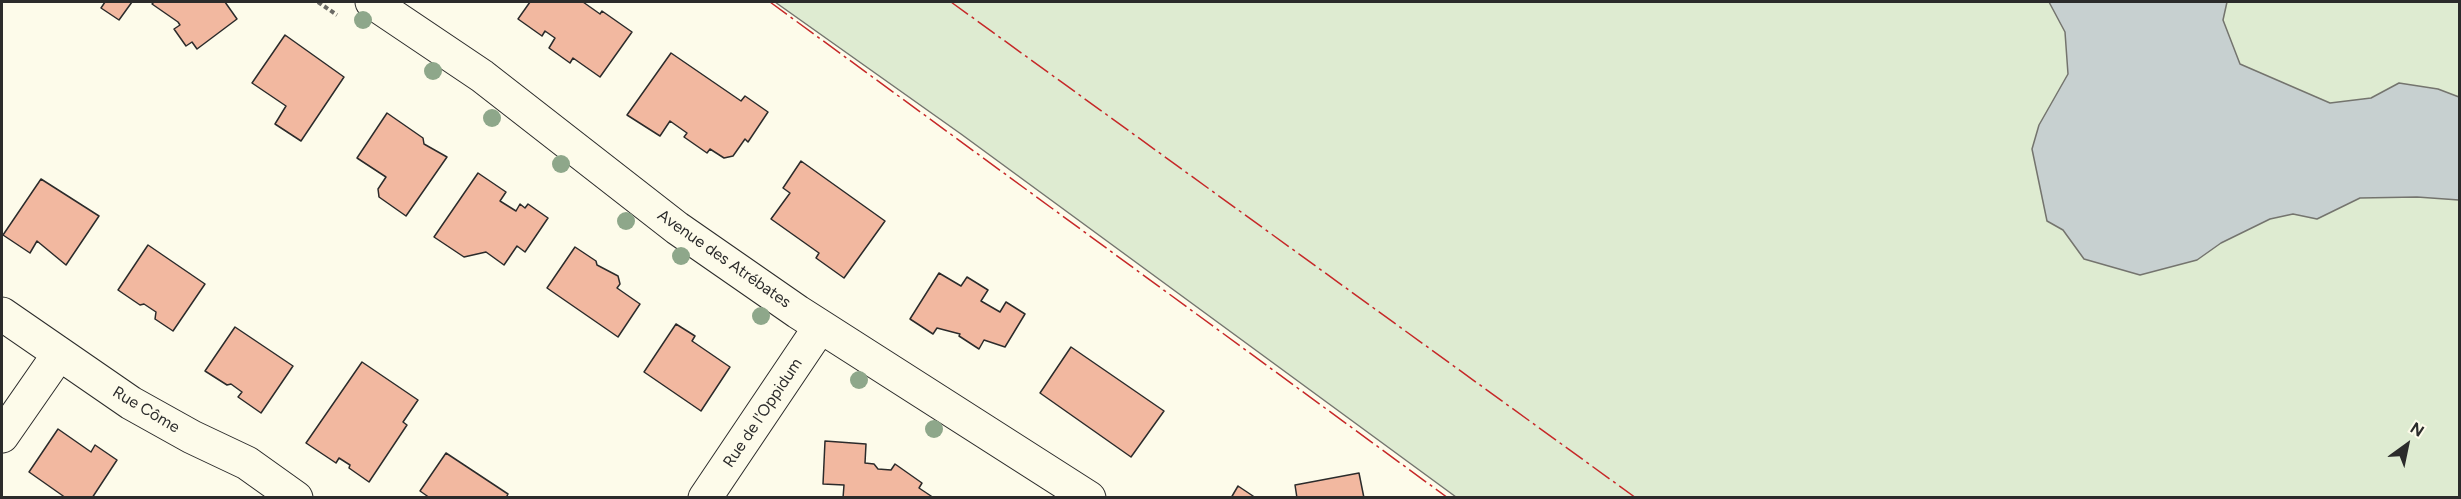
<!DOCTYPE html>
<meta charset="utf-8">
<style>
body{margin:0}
#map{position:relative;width:2461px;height:499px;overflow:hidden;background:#fdfbea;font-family:Figtree,sans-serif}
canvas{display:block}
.frame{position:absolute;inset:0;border:3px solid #2b2b2b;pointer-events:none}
.north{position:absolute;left:2377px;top:415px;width:60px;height:60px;-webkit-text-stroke:4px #fdfbea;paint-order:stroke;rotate:33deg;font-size:16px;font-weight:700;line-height:24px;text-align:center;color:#2b2b2b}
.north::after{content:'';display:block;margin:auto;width:21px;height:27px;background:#2b2b2b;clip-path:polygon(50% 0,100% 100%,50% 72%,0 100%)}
</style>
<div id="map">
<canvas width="2461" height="499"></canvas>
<div class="frame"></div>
<div class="north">N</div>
</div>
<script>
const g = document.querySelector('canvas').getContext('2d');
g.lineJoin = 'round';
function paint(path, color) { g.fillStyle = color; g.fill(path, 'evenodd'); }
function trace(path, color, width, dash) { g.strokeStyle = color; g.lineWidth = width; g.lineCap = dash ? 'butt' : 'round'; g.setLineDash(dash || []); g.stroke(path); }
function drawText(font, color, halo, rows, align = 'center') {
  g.font = font + ' Figtree,sans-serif'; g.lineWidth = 4.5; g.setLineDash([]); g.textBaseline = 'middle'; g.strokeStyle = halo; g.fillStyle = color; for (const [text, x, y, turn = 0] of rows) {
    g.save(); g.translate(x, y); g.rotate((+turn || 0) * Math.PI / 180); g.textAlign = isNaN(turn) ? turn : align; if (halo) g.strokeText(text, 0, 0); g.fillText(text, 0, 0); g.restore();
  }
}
const green = new Path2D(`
 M775,2H2459V497H1456L961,134Z`);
paint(green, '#deebd1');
trace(green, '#74746e', 1.5);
const water = new Path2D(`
 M2049,2H2227L2223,20L2240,64L2330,103L2371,98L2399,83L2438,89L2459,97V200L2417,197L2360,198L2317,219L2293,214L2270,219L2221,243L2197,260L2140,275L2084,259L2063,230L2047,221L2032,149L2039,125L2068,74L2065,32Z`);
paint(water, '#c7d0d0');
trace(water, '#74746e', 1.5);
const building = new Path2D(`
 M105,2H132L119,20L101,8Z
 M154,2H225L237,19L197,49L192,42L186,46L174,29L180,25L178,22L152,4Z
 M530,2H583L600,14L602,11L632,32L600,77L573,58L570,63L549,48L555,38L545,31L542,36L518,19Z
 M285,35L344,77L301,141L275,124L286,106L252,83Z
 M671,53L741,101L745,96L768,112L748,142L745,139L733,156L724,158L710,149L707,153L684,137L687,133L670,121L660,136L627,115Z
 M387,113L423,138L424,144L447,157L406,216L379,197L378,189L386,177L357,158Z
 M801,161L885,221L844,278L816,258L819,253L771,219L790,193L783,188Z
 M478,173L506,192L500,201L516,211L520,204L525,208L528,204L548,218L525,252L517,246L504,265L486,252L464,257L434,237Z
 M41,179L99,216L66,265L37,241L30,253L3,235Z
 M148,245L205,284L173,331L155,319L156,312L144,304L140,305L118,290Z
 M575,247L596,261L597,265L618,276L620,284L617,288L640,304L618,337L547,288Z
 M939,273L961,286L967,277L988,290L981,301L1000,312L1006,302L1025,314L1005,347L984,340L979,349L959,336L960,334L937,328L933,334L910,319Z
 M676,324L695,336L692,341L730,367L701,411L644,372Z
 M235,327L293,366L261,413L238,397L242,392L231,384L227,385L205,371Z
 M1071,347L1164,411L1131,457L1040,393Z
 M362,362L418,400L403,422L407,425L369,482L349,468L350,465L339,458L336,463L306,443Z
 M58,429L91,452L95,445L117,460L92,498H66L29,472Z
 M825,441L866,444L865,463L874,464L878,469L891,470L895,464L922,483L919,488L934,498H843L844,485L823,484Z
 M446,453L508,494L506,498H430L420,491Z
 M1359,473L1364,498H1297L1295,485Z
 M1238,486L1256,498H1231Z`);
paint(building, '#f2b8a0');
trace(building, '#2b2b2b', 1.5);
const minor = new Path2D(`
 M372,2L482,76L677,228L798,312L1089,498
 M2,314L131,403L192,437L247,463L296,498
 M2,436L59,354
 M705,498L820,327`);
trace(minor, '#2b2b2b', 35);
trace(new Path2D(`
 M318,2L337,15`), '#6a6964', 4, [4.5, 3]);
trace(minor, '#fdfbea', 33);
trace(new Path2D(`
 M770,2L1448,498
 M951,2L1636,498`), '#c62828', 1.5, [21, 4.5, 3, 4.5]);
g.fillStyle = '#8ea78a';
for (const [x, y] of [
 [363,20],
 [433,71],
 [492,118],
 [561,164],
 [626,221],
 [681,256],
 [761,316],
 [859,380],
 [934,429]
]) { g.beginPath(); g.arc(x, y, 9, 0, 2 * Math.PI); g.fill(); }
drawText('16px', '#2b2b2b', '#fdfbea', [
 ["Avenue des Atrébates",724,259,35],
 ["Rue Côme",146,410,31],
 ["Rue de l'Oppidum",763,413,-56]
]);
</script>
